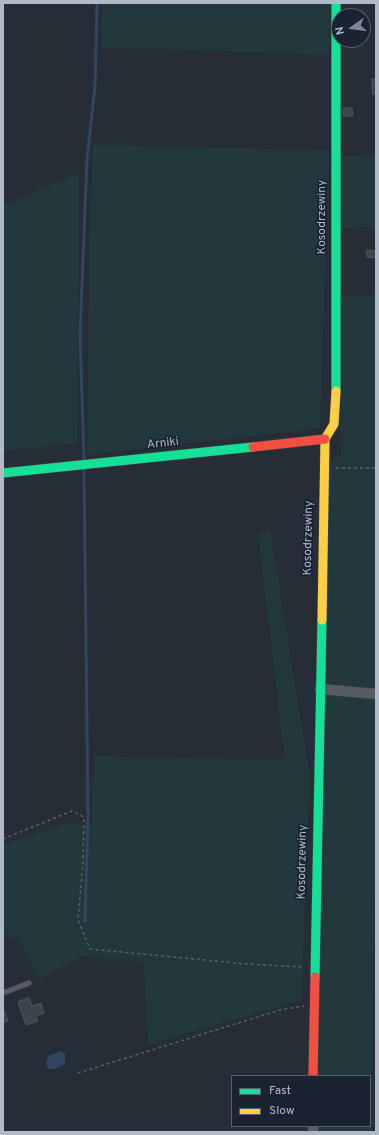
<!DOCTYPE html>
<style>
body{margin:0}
#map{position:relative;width:379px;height:1135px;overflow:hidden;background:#262d36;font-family:Overpass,sans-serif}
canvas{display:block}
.frame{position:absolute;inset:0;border:4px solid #afb9c8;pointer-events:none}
.legend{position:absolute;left:231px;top:1075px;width:140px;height:52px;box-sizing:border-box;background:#1a2331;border:1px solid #565f6d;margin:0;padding:5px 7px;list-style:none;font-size:12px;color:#afb9c8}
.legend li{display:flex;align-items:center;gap:8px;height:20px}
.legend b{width:20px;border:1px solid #565f6d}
.north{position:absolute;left:331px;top:8px;width:40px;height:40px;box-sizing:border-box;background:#1a2331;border:1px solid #565f6d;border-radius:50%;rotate:256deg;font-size:11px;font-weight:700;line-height:16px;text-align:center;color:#afb9c8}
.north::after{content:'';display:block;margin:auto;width:14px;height:18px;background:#7f8895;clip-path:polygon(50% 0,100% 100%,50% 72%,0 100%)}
</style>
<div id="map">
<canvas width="379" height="1135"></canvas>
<div class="frame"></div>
<ul class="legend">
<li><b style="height:5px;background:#16e098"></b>Fast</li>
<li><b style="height:5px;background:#ffcf43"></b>Slow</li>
</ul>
<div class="north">N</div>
</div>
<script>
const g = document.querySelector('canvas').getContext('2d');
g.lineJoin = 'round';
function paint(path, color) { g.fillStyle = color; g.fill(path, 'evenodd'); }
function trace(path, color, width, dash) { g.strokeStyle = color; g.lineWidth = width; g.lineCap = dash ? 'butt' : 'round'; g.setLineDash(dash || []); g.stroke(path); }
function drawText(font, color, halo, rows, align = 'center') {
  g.font = font + ' Overpass,sans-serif'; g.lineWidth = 3.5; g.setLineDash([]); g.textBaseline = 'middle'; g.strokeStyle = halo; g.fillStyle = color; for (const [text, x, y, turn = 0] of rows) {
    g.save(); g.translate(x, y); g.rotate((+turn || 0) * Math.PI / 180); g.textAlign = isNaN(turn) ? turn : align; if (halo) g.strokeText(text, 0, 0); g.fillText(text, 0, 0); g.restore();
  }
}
paint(new Path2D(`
 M102,3H331L330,55L102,47Z
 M93,145L329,150L320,428L87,455L90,223Z
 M376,155V227L342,228V156Z
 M79,173L77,443L3,451V206Z
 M376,295V825L372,1036V1132H313V1126H370V1076H313L324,468L336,456H341L338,297Z
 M270,529L310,777L301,1000L148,1045L144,962L83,956L39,979L18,936L9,941L3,927V840L5,844L65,824L92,826L94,756L285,760L258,533Z`), '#23383c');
paint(new Path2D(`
 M61,1051L65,1054V1064L55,1069H48L46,1063L48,1056Z`), '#324660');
trace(new Path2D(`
 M84,461L80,335L87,158L95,86L97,3
 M84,469L88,816L85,921`), '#324660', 3);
const building = new Path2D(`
 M372,79H376V94H373Z
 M343,108H352L353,116H344Z
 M367,250L376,251V258L367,257Z
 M29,998L32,1006L41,1003L44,1013L36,1016L38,1021L26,1025L18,1002Z
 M3,1009L8,1021L3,1023Z`);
paint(building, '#3e444c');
trace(building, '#4e555e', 1);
const lane = new Path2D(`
 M3,993L29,983`);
const street = new Path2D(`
 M320,689L376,694
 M313,1126V1132`);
const fast = new Path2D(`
 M336,3V391
 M3,473L253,447
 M315,977L322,620`);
const slow = new Path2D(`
 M322,620L325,439L334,424L336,391`);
const jam = new Path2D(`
 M253,447L325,439
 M313,1076L315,977`);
trace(lane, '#43474e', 6);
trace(street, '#43474e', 11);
trace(fast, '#43474e', 10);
trace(slow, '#43474e', 10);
trace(jam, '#43474e', 10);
trace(new Path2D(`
 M336,468H376
 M3,839L72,811L84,817L83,862L78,920L90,949L247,964L303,967
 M78,1073L280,1010L304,1006`), '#5a6067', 1.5, [3, 3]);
trace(lane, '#565b64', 5);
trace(street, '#565b64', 10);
trace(fast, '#16e098', 9);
trace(slow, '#ffcf43', 9);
trace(jam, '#f24e42', 9);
drawText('12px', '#afb9c8', '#1a2331', [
 ["Kosodrzewiny",323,217,-90],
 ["Arniki",163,444,-6],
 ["Kosodrzewiny",309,538,-89],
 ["Kosodrzewiny",303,862,-89]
]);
</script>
